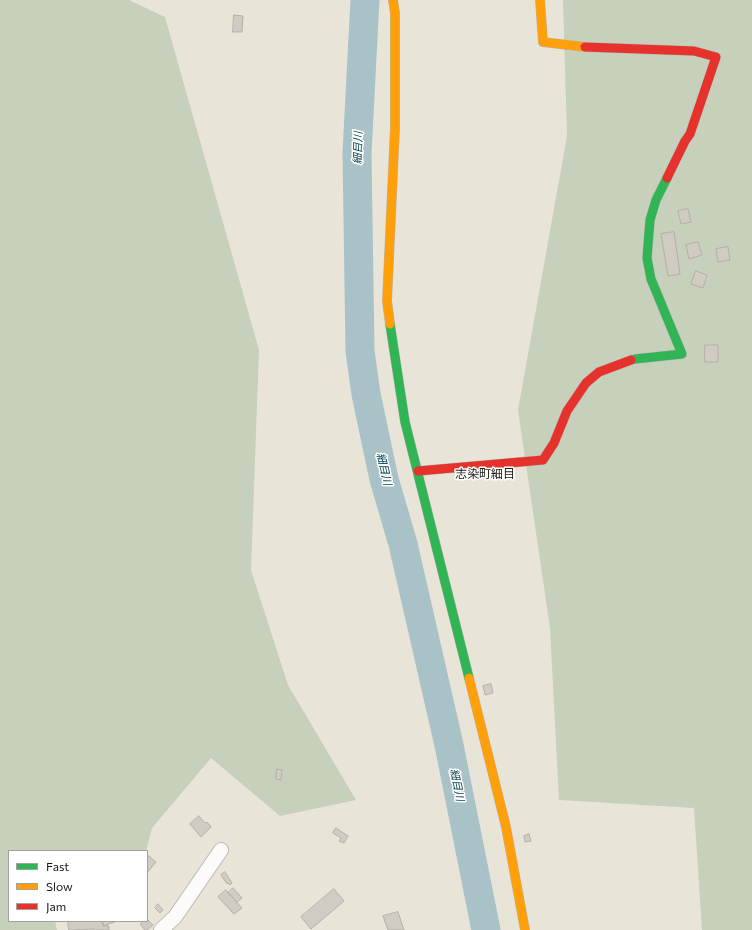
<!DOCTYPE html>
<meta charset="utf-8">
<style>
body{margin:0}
#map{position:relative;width:752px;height:930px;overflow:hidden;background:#e9e4d8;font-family:Commissioner,sans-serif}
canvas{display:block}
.legend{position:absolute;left:8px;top:850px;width:140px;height:72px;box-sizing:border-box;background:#fff;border:1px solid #a3a29f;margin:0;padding:5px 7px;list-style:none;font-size:12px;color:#1a170f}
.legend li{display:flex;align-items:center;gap:8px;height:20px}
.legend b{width:20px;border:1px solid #a3a29f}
</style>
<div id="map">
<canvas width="752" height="930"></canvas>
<ul class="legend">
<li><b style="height:5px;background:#30b455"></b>Fast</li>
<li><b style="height:5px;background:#ff9f0a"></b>Slow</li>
<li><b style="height:5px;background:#e5322d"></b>Jam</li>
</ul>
</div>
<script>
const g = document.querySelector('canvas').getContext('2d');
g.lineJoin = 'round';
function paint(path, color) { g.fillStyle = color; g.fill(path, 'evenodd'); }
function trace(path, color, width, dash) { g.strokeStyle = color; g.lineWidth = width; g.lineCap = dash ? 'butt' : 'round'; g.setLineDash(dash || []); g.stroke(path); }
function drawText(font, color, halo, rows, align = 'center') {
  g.font = font + ' Commissioner,"Noto Sans JP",sans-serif'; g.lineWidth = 3; g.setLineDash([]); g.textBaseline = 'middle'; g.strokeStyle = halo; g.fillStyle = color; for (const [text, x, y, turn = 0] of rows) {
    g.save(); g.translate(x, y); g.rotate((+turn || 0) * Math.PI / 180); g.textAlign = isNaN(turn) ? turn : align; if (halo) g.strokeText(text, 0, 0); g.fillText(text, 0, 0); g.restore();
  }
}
paint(new Path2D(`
 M0,0H129L165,17L259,350L251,570L288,685L356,800L280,816L211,758L152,828L146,851H9V921H55L57,930H0Z
 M563,0H752V930H702L694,808L559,800L550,628L518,410L567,136Z`), '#c6d0bb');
trace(new Path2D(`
 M365,0L357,153L360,351L366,394L384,479L403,544L449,745L486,930`), '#a8c2c7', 29);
const building = new Path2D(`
 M234,15L243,16L242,32H233Z
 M688,209L691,222L681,224L678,211Z
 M674,232L680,274L668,276L661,234Z
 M698,242L702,255L689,259L686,245Z
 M728,247L730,260L718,262L716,249Z
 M696,271L707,275L703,288L691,284Z
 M705,345H718V362H705Z
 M491,684L493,693L485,695L483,686Z
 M277,769L282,770L281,780L276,779Z
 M199,816L205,823L207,822L211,827L201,837L190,824Z
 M336,828L348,836L344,843L339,841L341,838L333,833Z
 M529,834L531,841L525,842L524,836Z
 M149,856L156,862L147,873V859Z
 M225,872L232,883L230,885L228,883L227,884L221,875Z
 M233,888L242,898L237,902L228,893Z
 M334,889L344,901L311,929L301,917Z
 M226,890L242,908L234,914L218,897Z
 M158,904L163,910L160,913L155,908Z
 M398,912L404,930H388L383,916Z
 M147,919L153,925L147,930H145L140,924L144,921H147Z
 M68,921H102L104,926L107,925V927L109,926V930H94V929L69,930Z
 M102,921H117L104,926Z`);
paint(building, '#d0ccc3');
trace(building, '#b5b1a8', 1);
const street = new Path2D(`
 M161,930L175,917L221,850`);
const fast = new Path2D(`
 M390,324L405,422L469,678
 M631,360L635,359L682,354L651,279L647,258L650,220L656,200L667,178`);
const slow = new Path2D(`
 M540,0L543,42L585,47
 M390,324L387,301L395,128V13L393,0
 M469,678L506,827L525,930`);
const jam = new Path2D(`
 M585,47L694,51L716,57L690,134L685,141L667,178
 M418,471L543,460L554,443L567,411L586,383L599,372L631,360`);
trace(street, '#bdb9b0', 16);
trace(fast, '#bdb9b0', 10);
trace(slow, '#bdb9b0', 10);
trace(jam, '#bdb9b0', 10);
trace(street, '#fcfbf9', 14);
trace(fast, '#30b455', 9);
trace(slow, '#ff9f0a', 9);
trace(jam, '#e5322d', 9);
drawText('italic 11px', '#054250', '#fff', [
 ["細目川",358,148,-89],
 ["細目川",384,469,77],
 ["細目川",457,785,79]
]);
drawText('12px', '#1a170f', '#fff', [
 ["志染町細目",485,474]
]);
</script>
